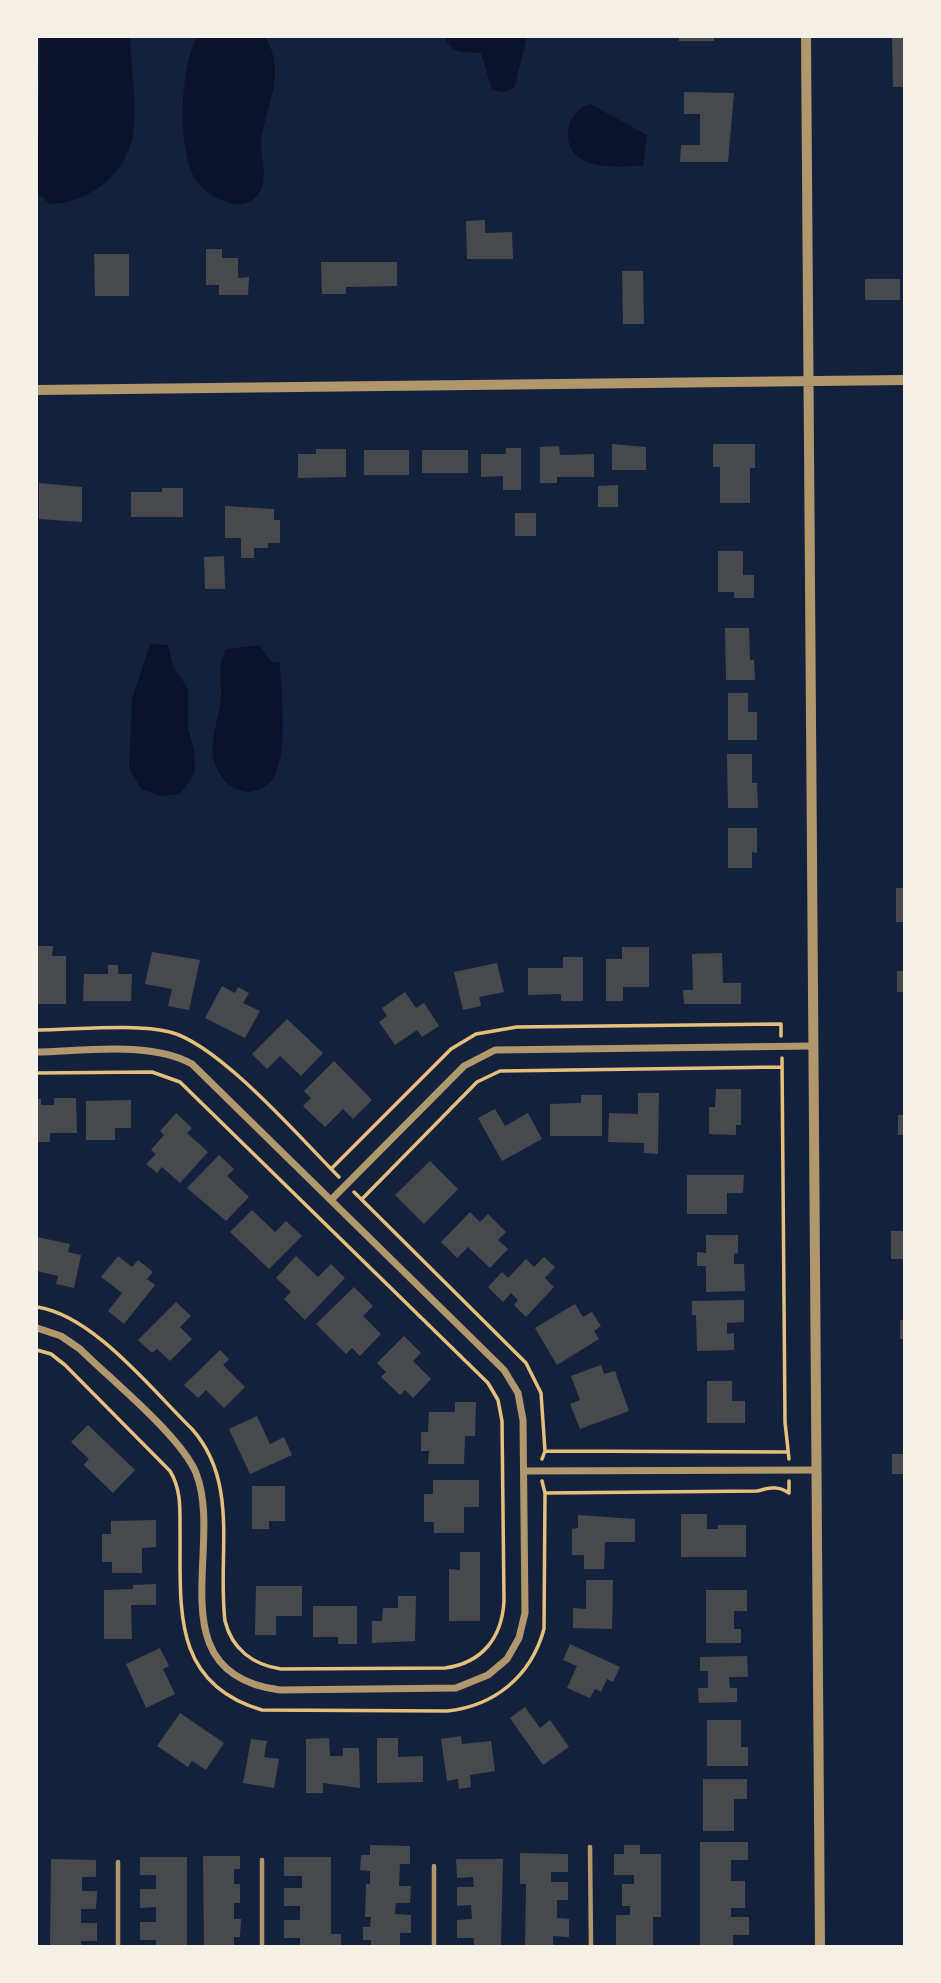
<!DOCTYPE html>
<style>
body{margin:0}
#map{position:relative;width:941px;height:1983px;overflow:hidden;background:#14213d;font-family:Jost,sans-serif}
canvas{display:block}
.frame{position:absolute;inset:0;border:38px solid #f6f1e7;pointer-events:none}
</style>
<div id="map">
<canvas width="941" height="1983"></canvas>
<div class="frame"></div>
</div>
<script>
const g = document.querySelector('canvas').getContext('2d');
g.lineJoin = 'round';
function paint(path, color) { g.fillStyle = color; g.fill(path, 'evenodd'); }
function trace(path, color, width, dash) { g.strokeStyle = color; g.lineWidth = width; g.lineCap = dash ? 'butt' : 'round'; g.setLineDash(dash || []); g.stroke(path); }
paint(new Path2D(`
 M43,37H128L130,40C131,69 137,99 134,127C131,171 91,203 50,204L37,193L40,40Z
 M197,37H265C286,70 269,101 262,134C258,152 268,170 262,187C250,220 206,199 194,177C177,145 180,68 197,37Z
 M445,37H527L514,88L503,92L492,90L481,53C464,52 451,54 445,37Z
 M590,104L647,135L643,166C625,166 605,169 587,162C559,151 563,113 590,104Z
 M150,644L168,645L173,666L188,689V728L194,749L195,769L191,780L180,794L160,796L141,789L129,768L132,699Z
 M259,645L272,662L280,663C281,693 288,748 275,775C270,785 261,790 250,792C243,793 231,787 226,782C200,753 219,728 221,696C222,678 217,665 226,649Z`), '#0b132b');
paint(new Path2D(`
 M679,37H714V41H679Z
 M892,37H904V87H893Z
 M684,92L734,93L728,162H680L681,145H700V114H684Z
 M485,220V233L512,232L513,259H467L466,221Z
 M206,249H222V258H238V278L249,277L248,295H219V285H206Z
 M94,254H129V296H95Z
 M321,262H397V286L346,287V294H322Z
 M622,271H643L644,324H623Z
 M865,279H900V300H865Z
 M612,444L646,447V470H612Z
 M713,444H755V468H750V503H720V467H713Z
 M559,446L560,455L594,454V477H557V483H540V447Z
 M506,448H521V490H503V476L481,477V454H506Z
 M316,449H346V477L298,478V454H316Z
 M364,450H409V475H364Z
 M422,450H468V473H422Z
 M39,483L82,487V522L39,519Z
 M618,485V507H598V486Z
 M162,488H183V517H131V492H162Z
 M225,506L274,509V520H280V543H268V548H254V558H241V538H225Z
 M515,513H536V536H515Z
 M718,551H743V575H754V598H734V592H718Z
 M224,556L225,589H205L204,557Z
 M725,628H749L750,660H754L755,680H726Z
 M728,693H748V712H757V740H728Z
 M727,754H752V783H757L758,808H728Z
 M728,828H757V853L752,852V868H728Z
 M896,888H904V922H896Z
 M37,946H53L52,956H66V1004H37Z
 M622,947H649V987H623V1001H606V959H622Z
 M152,952L200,960L189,1010L168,1006L172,989L145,984Z
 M722,953L723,983H741V1004H684L683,990H693L692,954Z
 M563,957H583V1001H561V994L528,995V968H563Z
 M497,963L504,992L479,997L481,1006L463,1010L454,972Z
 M108,965H118V974H132L131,1001H83L84,974H108Z
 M897,971H904V992H897Z
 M222,986L235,993L238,987L249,993L243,1003L260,1011L245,1038L205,1018Z
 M405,992L416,1008L424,1003L439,1026L422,1037L417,1030L395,1045L379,1022L387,1016L382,1008Z
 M287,1019L323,1053L301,1076L280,1056L267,1069L252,1054Z
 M334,1061L372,1100L353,1119L343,1109L325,1127L303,1106L311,1098L304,1091Z
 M716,1089H741V1125H736V1135L709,1134V1107H715Z
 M638,1093H659L658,1154L644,1153V1143L608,1142L609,1113L638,1114Z
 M581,1095H602V1136H550V1104L581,1103Z
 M54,1098H76L77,1133H50V1142H38L37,1099H41V1105H54Z
 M131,1100V1128H115V1140H86V1101Z
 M495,1109L505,1126L528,1113L542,1139L502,1161L478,1118Z
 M176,1113L192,1128L187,1133L208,1152L180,1183L162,1167L157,1173L146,1164L156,1154L151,1150L164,1135L160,1131Z
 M898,1115H904V1135H898Z
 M219,1155L234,1169L227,1176L249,1197L226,1221L187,1188Z
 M430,1161L458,1189L424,1224L395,1195Z
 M687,1175H744L743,1193H727V1214H687Z
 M252,1210L275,1232L286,1221L302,1236L269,1269L230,1232Z
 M470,1212L480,1222L488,1214L506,1232L498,1240L508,1249L490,1268L468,1247L457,1258L441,1242Z
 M891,1231H904V1259H891Z
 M706,1235H738V1253L734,1254V1264H744L745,1291L706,1292V1266H697V1252L706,1253Z
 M37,1237L70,1244L68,1252L81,1255L74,1288L56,1284L58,1276L37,1271Z
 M118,1256L132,1267L138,1260L153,1272L147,1279L155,1285L124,1324L108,1311L122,1293L101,1277Z
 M296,1256L318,1277L331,1264L345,1278L305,1320L284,1299L291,1292L276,1278Z
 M544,1257L555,1267L545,1278L554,1287L526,1317L514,1305L518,1300L511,1293L503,1302L488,1287L502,1272L508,1278L526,1259L534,1267Z
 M354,1287L373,1306L363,1316L381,1334L360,1356L352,1348L346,1354L316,1324Z
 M744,1300V1322L727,1323V1334L734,1333V1350L697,1351L696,1315H692V1301Z
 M176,1302L191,1316L180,1327L192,1339L170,1361L157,1349L152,1353L138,1340Z
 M575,1304L583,1317L592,1312L601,1326L594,1331L599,1339L557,1365L535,1328Z
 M900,1320H904V1339H900Z
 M404,1336L421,1353L413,1361L431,1379L413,1398L405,1390L400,1395L381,1377L386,1372L377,1363Z
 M220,1350L229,1359L223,1365L245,1387L224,1408L206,1390L198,1398L184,1385Z
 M601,1365L604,1374L615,1371L629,1411L580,1429L570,1404L580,1400L571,1376Z
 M707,1381H732V1401H745V1423H707Z
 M455,1402H476L475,1436H465L464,1464H428L429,1451H421V1432H428L429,1412H455Z
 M257,1416L270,1444L284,1437L292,1455L250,1474L229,1429Z
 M88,1425L135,1470L113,1493L84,1465L89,1459L71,1442Z
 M892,1454H904V1474H892Z
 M433,1480H479V1507H464V1533H434V1522H424V1494H433Z
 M252,1486H285V1521H269V1529H252Z
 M681,1514H707V1529H718V1525H746V1557H681Z
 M578,1515L635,1519V1542H605L604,1569H584V1555H572V1529L578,1528Z
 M156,1520V1547L142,1548V1573H112V1562H102V1534H111V1521Z
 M460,1552H480V1621H449V1569L460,1570Z
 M586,1580H613L612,1629L573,1628V1608L586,1609Z
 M156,1584V1605H131L132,1639H104V1590L133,1589V1585Z
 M256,1586H302V1616H276V1635H255Z
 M706,1590H747V1611H734V1629H741V1643H706Z
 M398,1596H416L415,1641L372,1643V1621H382L383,1608H398Z
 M313,1606H357V1644H338V1637H313Z
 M570,1644L620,1667L613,1682L607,1679L601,1692L595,1689L590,1698L567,1688L577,1666L563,1660Z
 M160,1648L169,1666L163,1669L175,1694L146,1708L126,1664Z
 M747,1656L748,1677H729L730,1688H737V1702L699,1703L698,1688H708V1671H700V1657Z
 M525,1707L540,1728L550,1720L569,1747L543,1765L510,1718Z
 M180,1713L224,1743L206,1770L192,1761L188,1767L157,1746Z
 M707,1720H741V1747H748V1766H707Z
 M461,1736L462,1744L491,1741L495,1771L470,1775L471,1787L459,1789L458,1779L447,1781L441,1739Z
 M329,1738L330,1756H343V1748H359L360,1788L323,1783V1793H306V1739Z
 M377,1738H398V1757L423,1756V1782L377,1783Z
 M251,1739L267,1741L264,1757L279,1759L274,1788L243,1783Z
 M703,1779H747V1799H734V1831H703Z
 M700,1842H748V1860H731V1881H745V1908H731V1917H749V1935H733V1946H700Z
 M370,1845L410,1846V1864H400L399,1886H411L410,1903H396L395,1914L411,1915V1933H400V1946H371V1940H363V1927H370L371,1917H365L366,1884H370V1871L360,1870L361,1855H370Z
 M624,1845H640V1854H661V1917H653V1946H616V1915H630V1906H622V1884H634V1875H614V1854H624Z
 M520,1853L568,1854V1872H551V1882H568V1900H557V1918L569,1919V1937L553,1936V1946H525L526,1884H520Z
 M203,1856H240V1869H234V1884H240V1903H234V1919H241L240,1937H234V1946H204Z
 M140,1857H187V1946H156V1940H140V1922H156V1907L140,1908V1889H156V1875H140Z
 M284,1857H331V1934H341V1946H300V1938H284V1920H300V1906H284V1888H302V1876H284Z
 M51,1859L96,1860V1877H82V1891H97L96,1909H81V1923H97V1941H81V1946H50Z
 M456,1859H503L501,1946H474V1938H457V1920L472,1919L471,1905L457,1906V1887H474L473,1877L457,1878Z`), '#48494c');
trace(new Path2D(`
 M37,1030C74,1030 136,1023 170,1032C220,1045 300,1138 339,1177
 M782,1058L785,1422L789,1459
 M37,1073L152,1072L180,1082L488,1383L498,1400L502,1421L504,1601C502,1638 482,1663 445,1668L281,1669C253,1665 232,1649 225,1621C217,1556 240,1483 192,1429C152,1390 93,1315 37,1307
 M331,1169L451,1049L476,1034L517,1027L781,1024V1036
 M354,1192L526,1363L541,1393L545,1451
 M362,1199L477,1082L500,1071L782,1067
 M37,1350L51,1354L65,1365L170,1471C181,1489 180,1508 180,1528C181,1606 170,1683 262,1710L447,1711C495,1706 531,1676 544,1629L545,1493
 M542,1459L545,1451L788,1452
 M542,1481L545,1493L757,1491C770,1488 778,1485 789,1493V1481`), '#e5c07b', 3.5);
trace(new Path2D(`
 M590,1847L591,1946
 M262,1860V1946
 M434,1866V1946
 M118,1946V1862`), '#b1986c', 4.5);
trace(new Path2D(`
 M37,1052C84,1051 150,1041 192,1064L504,1370L518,1393L523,1420L525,1613L519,1638L507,1659L488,1675L456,1688L280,1690C155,1674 225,1545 196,1473C181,1436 110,1379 80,1349L61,1336L37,1328
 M331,1200L464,1066L495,1050L813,1046
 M524,1471L816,1470`), '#b1986c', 7);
trace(new Path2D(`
 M806,37L820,1946
 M37,390L904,380`), '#b1986c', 10);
</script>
